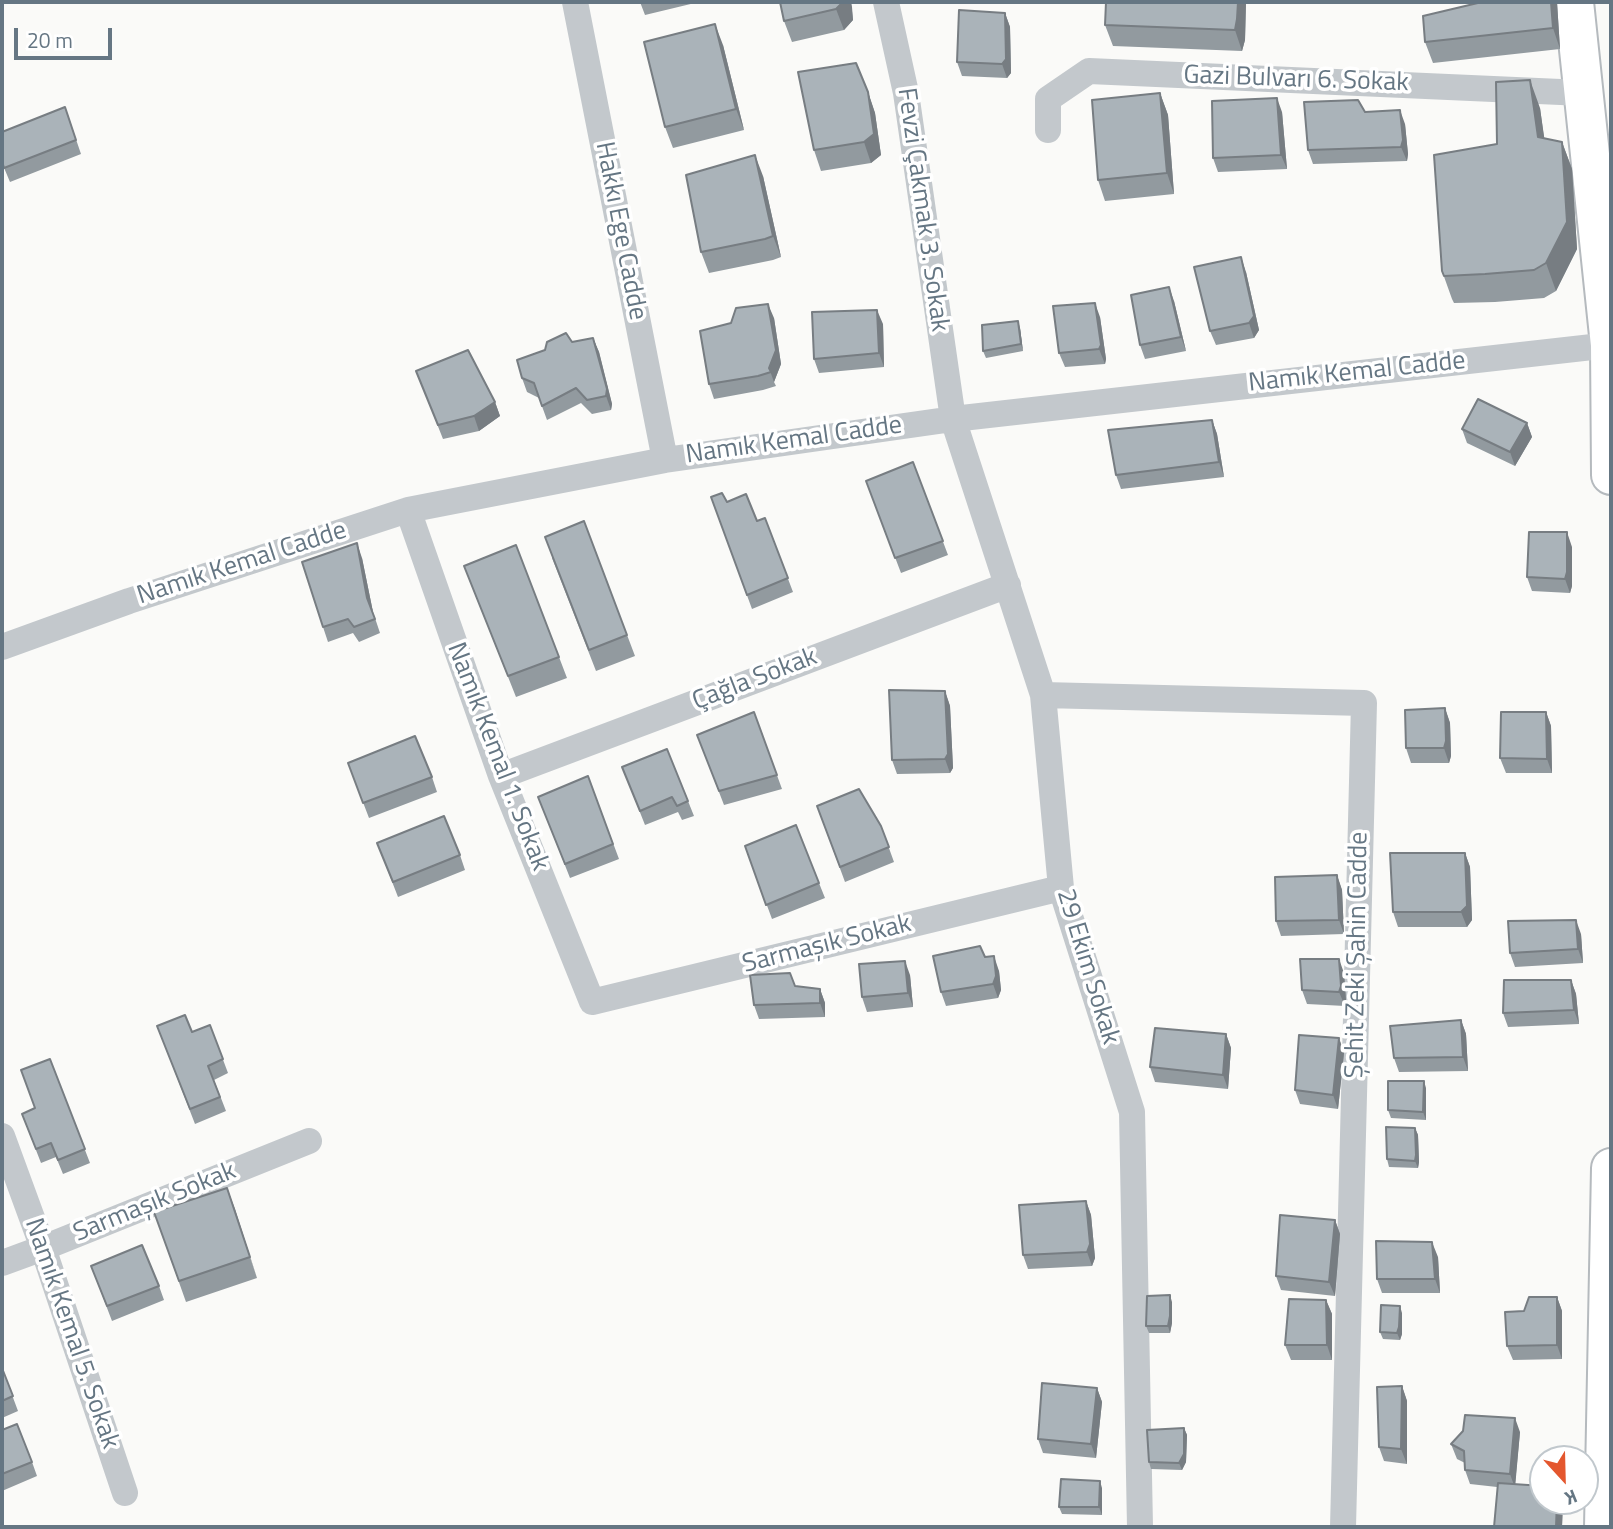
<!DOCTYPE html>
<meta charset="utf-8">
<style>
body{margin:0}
#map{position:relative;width:1613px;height:1529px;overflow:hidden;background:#fafaf8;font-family:"Titillium Web",sans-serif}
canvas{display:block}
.frame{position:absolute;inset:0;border:4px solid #657683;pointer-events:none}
.north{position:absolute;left:1529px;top:1445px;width:70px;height:70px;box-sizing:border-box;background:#fff;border:2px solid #c1c8cd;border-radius:50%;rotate:158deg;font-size:19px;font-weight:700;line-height:28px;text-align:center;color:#657683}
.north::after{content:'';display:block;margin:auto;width:24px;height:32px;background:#e4572e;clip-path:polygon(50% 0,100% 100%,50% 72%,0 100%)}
.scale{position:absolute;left:14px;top:28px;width:98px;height:32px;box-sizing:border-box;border:4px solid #657683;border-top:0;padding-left:9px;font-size:21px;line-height:24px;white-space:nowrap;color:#657683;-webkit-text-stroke:5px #fff;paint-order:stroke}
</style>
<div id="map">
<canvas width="1613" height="1529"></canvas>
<div class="frame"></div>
<div class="north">K</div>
<div class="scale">20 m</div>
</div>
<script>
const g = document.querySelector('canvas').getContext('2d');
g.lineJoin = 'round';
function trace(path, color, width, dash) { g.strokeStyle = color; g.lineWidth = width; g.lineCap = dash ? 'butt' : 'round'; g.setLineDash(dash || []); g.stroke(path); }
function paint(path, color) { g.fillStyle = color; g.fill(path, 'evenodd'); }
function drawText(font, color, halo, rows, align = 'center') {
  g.font = font + ' "Titillium Web",sans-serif'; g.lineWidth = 7; g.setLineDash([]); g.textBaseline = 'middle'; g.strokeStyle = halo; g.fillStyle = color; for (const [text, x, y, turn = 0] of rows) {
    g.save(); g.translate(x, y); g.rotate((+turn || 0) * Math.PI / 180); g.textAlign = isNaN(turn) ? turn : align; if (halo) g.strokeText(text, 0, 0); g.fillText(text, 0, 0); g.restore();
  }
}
const primary = new Path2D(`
 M1574,2L1610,345L1611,475
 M1604,1527L1611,1168`);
trace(primary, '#b5babe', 42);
trace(new Path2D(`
 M575,2L665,460
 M886,2L906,93L953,419L1043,695L1061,888L1132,1112L1140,1527
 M1048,130V99L1089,71L1583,93
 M408,510L501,776L592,1002L1061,888
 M2,647L129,601L408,510L665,460L953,419L1610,345
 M1043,695L1364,703L1343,1527
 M501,776L1008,585
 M2,1136L43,1248L125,1493
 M2,1263L43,1248L309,1141`), '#c3c8cc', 26);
trace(primary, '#fff', 38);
paint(new Path2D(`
 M640,2H699L645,15Z
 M780,2H851L853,20L844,30L792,42L784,21Z
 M1246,2L1245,40L1242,51L1113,46L1105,25Z
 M1482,2H1557L1560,49L1433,63L1425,42Z
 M1005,13L1010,27L1011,73L1007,78L962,76L957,62Z
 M723,45L744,130L673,148L665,127Z
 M868,92L875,113L881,155L871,163L821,171L814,150Z
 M1160,93L1168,115L1174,194L1105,201L1098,180Z
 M65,107L81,154L10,182L2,163V132Z
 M1540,108L1544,138L1562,142L1572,169L1577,249L1556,291L1544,298L1495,302L1454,303L1452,299L1442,271L1497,144Z
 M1282,112L1287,169L1218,172L1213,158Z
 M1365,112L1405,124L1408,154L1407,161L1313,164L1308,150Z
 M763,176L781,257L773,260L709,273L701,252Z
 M1246,272L1259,330L1254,338L1216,345L1210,331Z
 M1174,301L1186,351L1145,359L1140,345Z
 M1100,317L1106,359L1105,364L1065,367L1059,353Z
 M774,318L781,364L774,382L776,386L763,390L714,399L709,384Z
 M883,324L884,367L819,373L814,359Z
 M1020,328L1023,351L986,358L983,351Z
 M593,338L599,352L612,404L611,410L592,414L581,403L547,420L539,398L527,392L522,378L572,342Z
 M416,371L495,402L500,416L479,431L443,439Z
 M1212,420L1217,434L1224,477L1121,489L1116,475Z
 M1527,423L1532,437L1515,466L1467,443L1462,429Z
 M913,462L948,555L901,573L866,481Z
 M711,497L727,502L757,521L765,518L793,592L752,609Z
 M584,521L635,656L596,671L552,558Z
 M1572,547V586L1570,593L1532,591L1527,577Z
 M362,558L373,612L380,633L359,642L353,633L328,642L323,627Z
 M464,566L559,657L567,678L516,697Z
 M945,691L950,706L953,768L950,773L897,774L892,760Z
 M1445,708L1450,723L1451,756L1449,763H1411L1406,748Z
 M754,712L782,789L724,805L697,735Z
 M1546,712L1551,726L1552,773H1506L1500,758Z
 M348,763L432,777L437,792L369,818Z
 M622,767L688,801L694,816L682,820L678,812L645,825Z
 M588,776L619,859L570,878L538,797Z
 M817,806L881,826L894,862L845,882Z
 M377,843L460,855L465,870L398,897Z
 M745,846L819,883L825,898L772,919Z
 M1465,853L1470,867L1472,920L1467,927H1398L1393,912Z
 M1337,875L1342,890L1344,934L1281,936L1276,921Z
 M1581,934L1583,963L1515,967L1510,953Z
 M985,957L999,971L1001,990L998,998L946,1006L941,992Z
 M1344,973L1346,1000L1345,1006L1307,1004L1302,990Z
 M910,975L913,1007L867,1012L862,997Z
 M1571,980L1576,994L1579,1024L1508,1027L1503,1013Z
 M795,986L820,989L825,1003V1017L759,1019L754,1005Z
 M1461,1020L1466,1034L1468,1071L1399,1072L1394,1058Z
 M210,1025L228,1073L214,1080L226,1111L195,1124L157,1026L192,1032Z
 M1226,1034L1231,1048L1228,1089L1155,1082L1150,1067Z
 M1339,1038L1344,1053L1338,1109L1300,1104L1295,1090Z
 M50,1059L90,1163L63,1174L56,1157L41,1163L22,1114L35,1108Z
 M1426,1088V1120L1391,1118L1388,1110Z
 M1415,1128L1418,1135L1419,1162L1418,1168L1389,1167L1387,1159Z
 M227,1188L257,1278L186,1302L154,1212Z
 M1086,1201L1091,1215L1095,1258L1092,1266L1028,1269L1023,1255Z
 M1335,1220L1340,1234L1335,1296L1281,1290L1276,1276Z
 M1438,1257L1440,1293H1382L1377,1279Z
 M91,1266L159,1286L164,1300L112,1321Z
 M1557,1297L1562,1311V1359L1513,1360L1507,1346L1524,1311Z
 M1326,1300L1332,1314V1360H1291L1285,1345Z
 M1172,1302V1323L1170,1333H1149L1146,1326Z
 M1402,1313V1334L1400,1340L1383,1339L1380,1332Z
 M2,1368L18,1411L2,1418Z
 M1402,1386L1407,1401V1464L1384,1461L1379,1447Z
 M1097,1388L1102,1402L1096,1458L1043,1453L1038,1439Z
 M1184,1428L1187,1435L1186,1462L1182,1470L1151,1469L1149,1462Z
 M2,1430L32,1462L37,1476L2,1491Z
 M1520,1432L1515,1484L1543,1501H1563L1562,1527L1497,1487L1470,1484L1465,1470V1463L1457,1459L1451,1444Z
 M1102,1488V1515L1062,1514L1059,1507Z`), '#929a9f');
paint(new Path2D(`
 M843,2H851L852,7L853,20L844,30L836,9Z
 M1238,2H1246L1245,40L1242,51L1235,30Z
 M1551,2H1557L1560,49L1553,28Z
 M1005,13L1010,27L1011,73L1007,78L1002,64Z
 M715,24L723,45L744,130L736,109Z
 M1530,80L1540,108L1548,164L1538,137Z
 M868,92L875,113L881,155L871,163L864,142Z
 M1160,93L1168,115L1174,194L1167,173Z
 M1277,98L1282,112L1287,169L1281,155Z
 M1400,110L1405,124L1408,154L1407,161L1401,147Z
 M1562,142L1572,169L1577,249L1556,291L1546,263Z
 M755,155L763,176L781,257L773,236Z
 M1241,257L1246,272L1259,330L1254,338L1249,323Z
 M1169,287L1174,301L1186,351L1181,337Z
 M1095,303L1100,317L1106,359L1105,364L1099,349Z
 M768,304L774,318L781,364L774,382L769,368Z
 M877,310L883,324L884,367L879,353Z
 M1018,321L1020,328L1023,351L1021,344Z
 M593,338L599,352L612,404L611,410L606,396Z
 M495,402L500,416L479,431L474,416Z
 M1212,420L1217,434L1224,477L1219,462Z
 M1527,423L1532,437L1515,466L1510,452Z
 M1567,532L1572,547V586L1570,593L1565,579Z
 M357,543L362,558L373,612L367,598Z
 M945,691L950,706L953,768L950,773L945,759Z
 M1445,708L1450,723L1451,756L1449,763L1444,748Z
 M1546,712L1551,726L1552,773L1547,759Z
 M1465,853L1470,867L1472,920L1467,927L1461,912Z
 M1337,875L1342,890L1344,934L1339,920Z
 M1576,920L1581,934L1583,963L1578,949Z
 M994,956L999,971L1001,990L998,998L993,984Z
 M1339,959L1344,973L1346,1000L1345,1006L1339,992Z
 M905,961L910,975L913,1007L908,993Z
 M1571,980L1576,994L1579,1024L1574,1010Z
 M820,989L825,1003V1017L820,1003Z
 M1461,1020L1466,1034L1468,1071L1463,1057Z
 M1226,1034L1231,1048L1228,1089L1223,1075Z
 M1339,1038L1344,1053L1338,1109L1333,1095Z
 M1424,1081L1426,1088V1120L1423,1112Z
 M1415,1128L1418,1135L1419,1162L1418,1168L1415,1161Z
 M227,1188L235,1209L257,1278Z
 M1086,1201L1091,1215L1095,1258L1092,1266L1087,1252Z
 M1335,1220L1340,1234L1335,1296L1329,1282Z
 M1432,1242L1438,1257L1440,1293L1435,1279Z
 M1170,1295L1172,1302V1323L1170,1333L1168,1326Z
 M1557,1297L1562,1311V1359L1557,1345Z
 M1326,1300L1332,1314V1360L1327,1345Z
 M1400,1306L1402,1313V1334L1400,1340L1397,1333Z
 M1402,1386L1407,1401V1464L1401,1449Z
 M1097,1388L1102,1402L1096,1458L1091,1444Z
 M1515,1418L1520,1432L1515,1488L1510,1474Z
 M1184,1428L1187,1435L1186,1462L1182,1470L1179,1463Z
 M1100,1481L1102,1488V1515L1099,1507Z
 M1557,1501H1563L1562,1527H1556Z`), '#777d82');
const building = new Path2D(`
 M780,2H843L836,9L784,21Z
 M1106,2H1238L1237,19L1235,30L1105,25Z
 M1482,2H1551L1553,28L1425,42L1423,16Z
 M959,10L1005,13L1006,59L1002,64L957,62Z
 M715,24L736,109L665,127L644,42Z
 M856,63L868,92L874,134L864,142L814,150L798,72Z
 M1530,80L1538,137L1562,142L1567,222L1546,263L1534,270L1485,274L1444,276L1442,271L1434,155L1497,144L1496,82Z
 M1160,93L1167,173L1098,180L1092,100Z
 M1277,98L1281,155L1213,158L1212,101Z
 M1358,100L1365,112L1400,110L1403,140L1401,147L1308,150L1304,102Z
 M65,107L76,140L4,168L2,161V132Z
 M755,155L773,236L765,239L701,252L686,175Z
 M1241,257L1254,316L1249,323L1210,331L1194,267Z
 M1169,287L1181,337L1140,345L1131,295Z
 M1095,303L1101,345L1099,349L1059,353L1053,306Z
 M768,304L776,350L769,368L771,372L758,376L709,384L700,331L731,323L736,308Z
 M877,310L879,353L814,359L812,312Z
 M1018,321L1021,344L983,351L982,325Z
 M566,333L572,342L593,338L607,389L606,396L587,400L576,388L542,406L534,383L522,378L517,360L545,350L547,342Z
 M468,350L495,402L474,416L438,425L416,371Z
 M1478,399L1527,423L1510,452L1462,429Z
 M1212,420L1219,462L1116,475L1108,430Z
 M913,462L943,541L895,558L866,481Z
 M722,493L727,502L746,494L757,521L765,518L788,578L747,595L711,497Z
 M584,521L627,635L589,650L545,537Z
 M1529,532H1567V572L1565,579L1527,577Z
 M357,543L367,598L375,619L354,627L348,619L323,627L302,562Z
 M516,545L559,657L508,676L464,566Z
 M889,690L945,691L948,754L945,759L892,760Z
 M1445,708L1446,741L1444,748H1406L1405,710Z
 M754,712L777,775L719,791L697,735Z
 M1501,712H1546L1547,759L1500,758Z
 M415,736L432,777L363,803L348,763Z
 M667,749L688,801L677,806L672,797L640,811L622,767Z
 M588,776L613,844L565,864L538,797Z
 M859,789L881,826L889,847L840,867L817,806Z
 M444,816L460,855L393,882L377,843Z
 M796,825L819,883L766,905L745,846Z
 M1390,853H1465L1467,906L1461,912H1393Z
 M1337,875L1339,920L1276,921L1275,877Z
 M1576,920L1578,949L1510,953L1508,921Z
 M980,946L985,957L994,956L996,976L993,984L941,992L933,956Z
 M1300,959H1339L1341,986L1339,992L1302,990Z
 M905,961L908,993L862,997L859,964Z
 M790,973L795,986L820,989V1003L754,1005L750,975Z
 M1504,980H1571L1574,1010L1503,1013Z
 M185,1015L192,1032L210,1025L223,1059L208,1066L220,1097L190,1109L157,1026Z
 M1461,1020L1463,1057L1394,1058L1390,1026Z
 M1155,1028L1226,1034L1223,1075L1150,1067Z
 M1299,1035L1339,1038L1333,1095L1295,1090Z
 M50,1059L85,1149L58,1160L51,1143L36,1149L22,1114L35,1108L21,1070Z
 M1388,1081H1424L1423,1112L1388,1110Z
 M1386,1127L1415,1128L1416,1155L1415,1161L1387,1159Z
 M227,1188L250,1257L179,1281L154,1212Z
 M1086,1201L1090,1244L1087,1252L1023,1255L1019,1205Z
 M1280,1215L1335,1220L1329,1282L1276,1276Z
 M1376,1241L1432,1242L1435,1279H1377Z
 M142,1245L159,1286L107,1306L91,1266Z
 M1170,1295V1316L1168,1326H1146L1147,1296Z
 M1529,1297H1557V1345L1507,1346L1505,1312L1524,1311Z
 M1289,1299L1326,1300L1327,1345H1285Z
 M1381,1305L1400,1306L1399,1327L1397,1333L1380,1332Z
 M2,1368L13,1396L2,1401Z
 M1042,1383L1097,1388L1091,1444L1038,1439Z
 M1402,1386L1401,1449L1379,1447L1377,1387Z
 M1465,1415L1515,1418L1510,1474L1465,1470L1464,1451L1451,1444L1463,1431Z
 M17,1424L32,1462L2,1474V1430Z
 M1184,1428V1454L1179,1463L1149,1462L1147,1430Z
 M1061,1479L1100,1481L1099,1507H1059Z
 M1498,1483L1543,1486V1501H1557L1556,1527H1494Z`);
paint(building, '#aab3b9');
trace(building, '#777d82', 2);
drawText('26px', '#657683', '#fff', [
 ["Gazi Bulvarı 6. Sokak",1296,80,2],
 ["Fevzi Çakmak 3. Sokak",922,210,82],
 ["Hakkı Ege Cadde",620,231,79],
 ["Namık Kemal Cadde",1357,373,-6],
 ["Namık Kemal Cadde",794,441,-8],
 ["Namık Kemal Cadde",242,564,-18],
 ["Çağla Sokak",755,680,-21],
 ["Namık Kemal 1. Sokak",497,757,69],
 ["Sarmaşık Sokak",827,945,-14],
 ["Şehit Zeki Şahin Cadde",1358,955,-89],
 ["29 Ekim Sokak",1087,967,73],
 ["Sarmaşık Sokak",155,1203,-22],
 ["Namık Kemal 5. Sokak",71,1334,71]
]);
</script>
